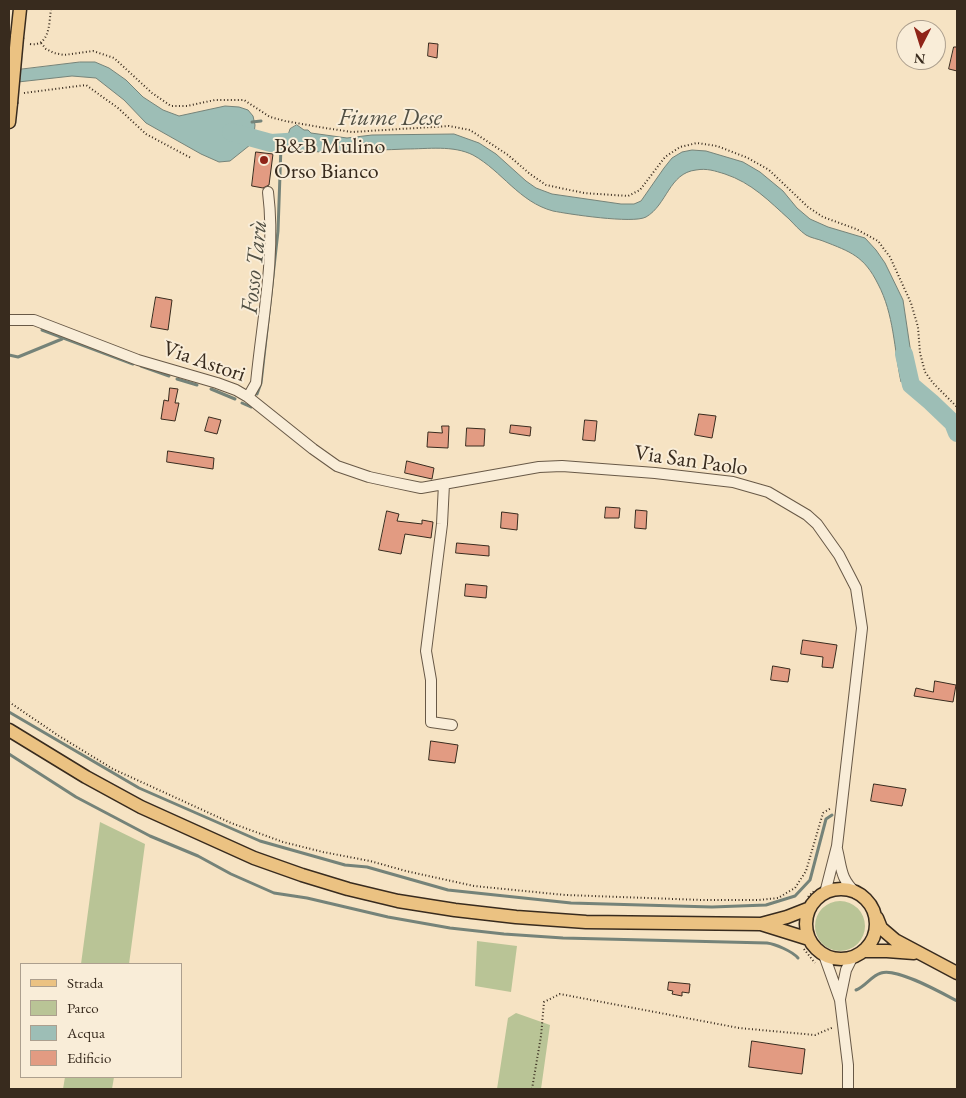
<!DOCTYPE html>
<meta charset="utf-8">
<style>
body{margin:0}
#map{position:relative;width:966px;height:1098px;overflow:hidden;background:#f6e3c3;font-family:"EB Garamond",serif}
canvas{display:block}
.frame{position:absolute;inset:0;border:10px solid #382b1e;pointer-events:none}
.legend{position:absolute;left:20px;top:963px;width:162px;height:115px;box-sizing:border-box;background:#f9edd8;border:1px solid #ac9f8e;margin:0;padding:6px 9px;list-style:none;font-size:15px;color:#382b1e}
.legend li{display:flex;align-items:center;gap:10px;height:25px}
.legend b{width:25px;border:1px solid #ac9f8e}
.north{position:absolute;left:896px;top:20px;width:50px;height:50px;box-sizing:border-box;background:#f9edd8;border:1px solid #ac9f8e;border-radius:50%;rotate:185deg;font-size:14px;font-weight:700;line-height:20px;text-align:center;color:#382b1e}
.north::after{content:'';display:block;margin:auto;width:18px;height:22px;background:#8f2418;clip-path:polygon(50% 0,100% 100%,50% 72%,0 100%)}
</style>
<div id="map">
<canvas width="966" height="1098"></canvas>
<div class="frame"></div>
<ul class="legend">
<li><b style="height:6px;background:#ebc282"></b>Strada</li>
<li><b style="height:14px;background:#b9c496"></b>Parco</li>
<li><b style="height:14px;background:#9dbeb6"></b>Acqua</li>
<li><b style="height:14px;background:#e29b82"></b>Edificio</li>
</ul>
<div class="north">N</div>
</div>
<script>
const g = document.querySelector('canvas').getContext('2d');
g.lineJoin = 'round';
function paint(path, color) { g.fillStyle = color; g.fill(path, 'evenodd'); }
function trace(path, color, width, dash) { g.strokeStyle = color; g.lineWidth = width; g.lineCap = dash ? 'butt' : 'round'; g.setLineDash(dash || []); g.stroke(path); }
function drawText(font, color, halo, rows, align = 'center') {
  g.font = font + ' "EB Garamond",serif'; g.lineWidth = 4; g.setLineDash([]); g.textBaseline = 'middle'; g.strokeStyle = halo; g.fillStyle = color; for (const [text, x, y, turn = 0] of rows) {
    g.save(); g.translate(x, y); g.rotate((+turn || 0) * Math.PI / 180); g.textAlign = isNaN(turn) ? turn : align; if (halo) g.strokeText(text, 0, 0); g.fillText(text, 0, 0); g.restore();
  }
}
paint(new Path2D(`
 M100,822L145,844L129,964H81Z
 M815 926a25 25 0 1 1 50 0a25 25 0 1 1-50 0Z
 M477,941L517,946L511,992L475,986Z
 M516,1013L550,1025L541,1089H497L508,1018Z
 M65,1077H114L112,1089H63Z`), '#b9c496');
const water = new Path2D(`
 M80,62H95L109,68L126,80L143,97L163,110L179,116L225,106L239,107L248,110L253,116L255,125L254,135L250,145L230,161L219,162L201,154L146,123L124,100L96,78L72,76L9,83V71Z
 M297,125L304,130H308L311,133L347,138L372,135L454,134L479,143L496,154L526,181L536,188L552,194L621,204H634L641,201L664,168L672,158L682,152L692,150L706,151L743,162L760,172L783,191L797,208L810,219L828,227L865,238L876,250L885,263L903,300L914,374L901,382C894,349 894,314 878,284C864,256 851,252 823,241C818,239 811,238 806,235C800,231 794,224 789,219C769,201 752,183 725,174C715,171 707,168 696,170C669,173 667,205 646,217C633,224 568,214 553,211C519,202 502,171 473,155C453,145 428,149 406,149C387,150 368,150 350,151L347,154L345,151L321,152L276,149L279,138L288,135L290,129Z`);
paint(water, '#9dbeb6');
trace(water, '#758379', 1);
trace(new Path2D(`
 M252,122L261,121
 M42,330L133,364
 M9,355L18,357L62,339
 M141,366L169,376
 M177,379L197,385
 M211,389L235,399
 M257,394L261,383L278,231L281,146
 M242,403L251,407L252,405
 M9,712L139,788L260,841L345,865L367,867L448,890L571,903L712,907L766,905L795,896L810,880L826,819L832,815
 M9,754L76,797L150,836L198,856L231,874L274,893L307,898L388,917L450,928L504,934L563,938L767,943C775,944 792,951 798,958
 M856,990C866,986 871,976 881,973C896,967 942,993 957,1001`), '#758379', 3);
trace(new Path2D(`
 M231,132L271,143L301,141
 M904,354L911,385L931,402L953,423L957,433`), '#9dbeb6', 18);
const building = new Path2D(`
 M429,43L438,44L437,58L428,56Z
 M954,47H957V71L949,69Z
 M256,152L273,154L269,185L263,188L252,186Z
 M156,297L172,300L168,330L151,327Z
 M170,388L178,389L175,403H179L175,421L161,419L164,400L168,401Z
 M699,414L716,416L712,438L695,435Z
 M209,417L221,420L217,434L205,431Z
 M585,420L597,421L595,441L583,440Z
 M511,425L531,427L530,436L510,433Z
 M442,426H449L448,448L427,447L428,432L442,433Z
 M467,428L485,429L484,446H466Z
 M168,451L214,458L213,469L167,462Z
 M407,461L434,468L432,479L405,473Z
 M606,507L620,508L619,518H605Z
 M636,510L647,511L646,529L635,528Z
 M387,511L399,514L397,521L422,524V520L433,522L431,538L405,534L401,554L379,550Z
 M502,512L518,514L517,530L501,528Z
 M457,543L489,546V556L456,553Z
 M466,584L487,586L486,598L465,596Z
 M803,640L837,645L833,668L822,667L823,657L801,654Z
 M773,666L790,669L788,682L771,680Z
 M935,681L956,685L953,702L914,696L916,688L933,692Z
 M431,741L458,745L455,763L429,760Z
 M874,784L906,789L902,806L871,801Z
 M669,982L690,984L689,993L682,992V996L672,994L673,991L668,990Z
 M752,1041L805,1049L802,1074L749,1067Z`);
paint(building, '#e29b82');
trace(building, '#382b1e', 1);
const minor = new Path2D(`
 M9,320H34L138,360L217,383L236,390L248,397L313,449L337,466L369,477L392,482L421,488L539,467L562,466L655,473L733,482L768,492L807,515L817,524L839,555L856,588L862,628L837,846L825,893
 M248,397L256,383C262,321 276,255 268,192
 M444,484L442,524L426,651L431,680V722L452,725
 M837,849C842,869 840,878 856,893
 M824,955L840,1000L848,1065V1089
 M840,999L846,970L852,958`);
const major = new Path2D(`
 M17,37L20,9
 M9,122L11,103
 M9,730L86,777L141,807L254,858L302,875L348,889L398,901L455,910L516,917L586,922L761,924L809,939
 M806 924a35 35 0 1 1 70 0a35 35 0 1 1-70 0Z
 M877,918L881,928L895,940L957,973
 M761,924L787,917L810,908
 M864,951H887L914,953`);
trace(minor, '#685947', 12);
trace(major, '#382b1e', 15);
trace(new Path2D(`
 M41,43L46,49L54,53L64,55L93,51L114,58L152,93L171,106H187L215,100H244L270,117L285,121L325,128L352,132L449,126L470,130L508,155L530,174L546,185L584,193L628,196L640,190L665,157L680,147L697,143L717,146L748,158L769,170L808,207L823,217L856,229L878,241L890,257L911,303L918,327L920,353L925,372L933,383L957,407
 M30,44C50,47 49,23 51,9
 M24,93L86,85L118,108L146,134L191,158
 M9,702L59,736L113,769L231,823L283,842L323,852L370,861L406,871L474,886L565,895L703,900H759L778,898L795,888L806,871L823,813L831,808
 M808,897L815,890
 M804,949L815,963
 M532,1089L541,1036L544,1002L560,994L739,1028L815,1035L834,1027`), '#382b1e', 2, [1, 2.5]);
trace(minor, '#f9edd8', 10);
trace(major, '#ebc282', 12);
const majorBridge = new Path2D(`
 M11,103L17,37`);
trace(majorBridge, '#382b1e', 15, []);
trace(majorBridge, '#ebc282', 12);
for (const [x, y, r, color] of [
 [264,160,5,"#8f2418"]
]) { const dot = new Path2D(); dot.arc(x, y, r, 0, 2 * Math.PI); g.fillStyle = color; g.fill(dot); trace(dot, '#f9edd8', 2); }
drawText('22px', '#382b1e', '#f9edd8', [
 ["B&B Mulino",274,147],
 ["Orso Bianco",274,172]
], 'left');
drawText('22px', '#382b1e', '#f9edd8', [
 ["Via Astori",204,362,19],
 ["Via San Paolo",691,461,8]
]);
drawText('italic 24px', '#515044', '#f9edd8', [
 ["Fiume Dese",390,118],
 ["Fosso Tarù",255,267,-84]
]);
</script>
